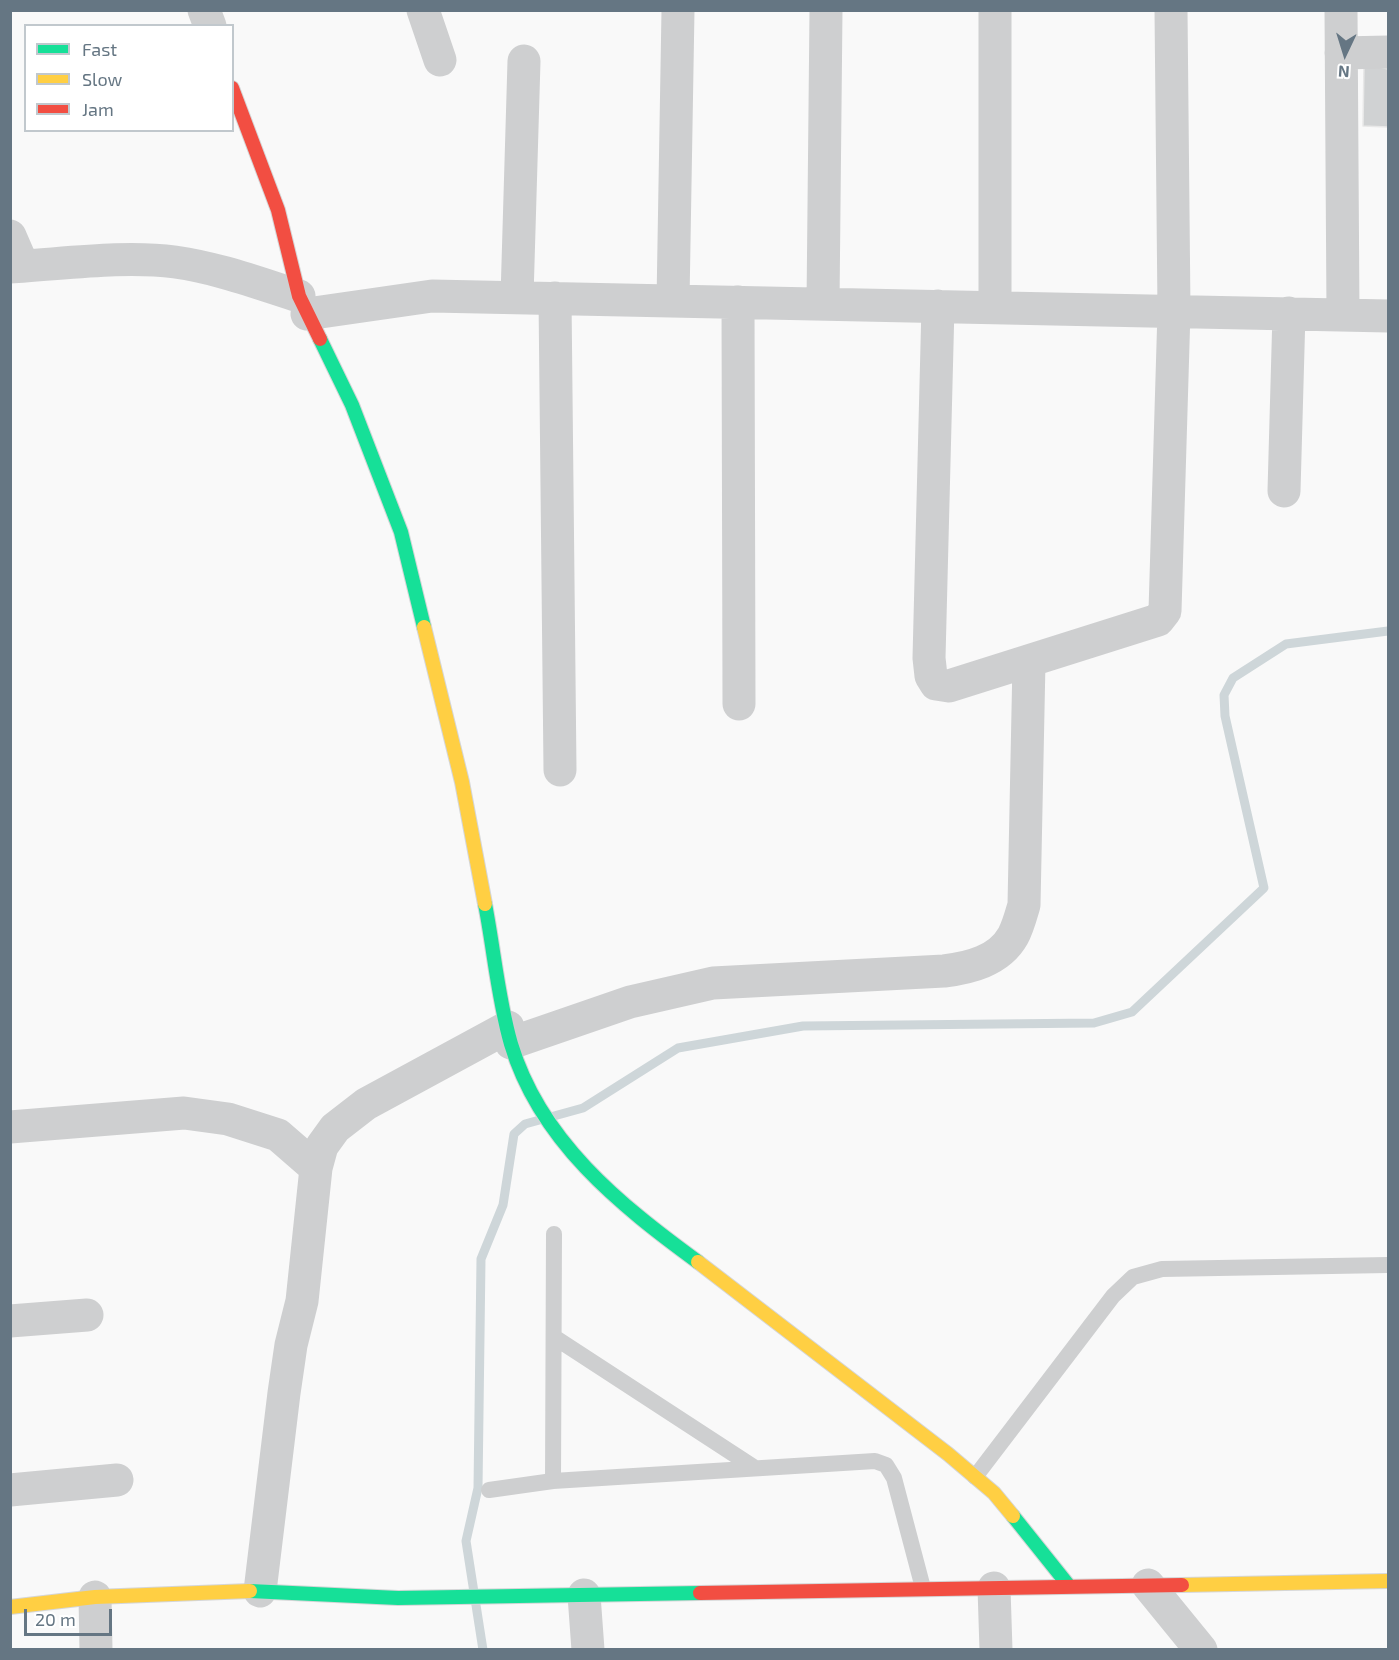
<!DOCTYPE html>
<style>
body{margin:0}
#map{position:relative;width:1399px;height:1660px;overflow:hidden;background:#f9f9f9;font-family:"Exo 2",sans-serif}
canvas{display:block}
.frame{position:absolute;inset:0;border:12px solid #657683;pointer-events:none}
.legend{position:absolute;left:24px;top:24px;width:210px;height:108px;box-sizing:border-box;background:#fff;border:2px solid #c1c8cd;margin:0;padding:8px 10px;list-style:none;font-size:18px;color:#657683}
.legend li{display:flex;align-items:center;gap:12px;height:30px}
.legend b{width:30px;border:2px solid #c1c8cd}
.north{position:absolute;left:1315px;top:24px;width:60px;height:60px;-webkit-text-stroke:4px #fff;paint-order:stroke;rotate:184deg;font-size:16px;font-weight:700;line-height:24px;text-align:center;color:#657683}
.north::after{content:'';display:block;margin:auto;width:21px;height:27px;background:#657683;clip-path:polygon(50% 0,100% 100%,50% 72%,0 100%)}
.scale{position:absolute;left:24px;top:1609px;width:88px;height:27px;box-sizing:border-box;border:3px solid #657683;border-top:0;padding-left:8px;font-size:18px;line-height:21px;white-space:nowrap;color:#657683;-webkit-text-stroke:4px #fff;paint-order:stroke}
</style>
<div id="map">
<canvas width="1399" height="1660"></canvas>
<div class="frame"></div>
<ul class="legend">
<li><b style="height:8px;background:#16e098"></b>Fast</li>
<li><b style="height:8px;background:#ffcf43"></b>Slow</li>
<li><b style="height:8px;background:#f24e42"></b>Jam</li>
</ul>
<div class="north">N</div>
<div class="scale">20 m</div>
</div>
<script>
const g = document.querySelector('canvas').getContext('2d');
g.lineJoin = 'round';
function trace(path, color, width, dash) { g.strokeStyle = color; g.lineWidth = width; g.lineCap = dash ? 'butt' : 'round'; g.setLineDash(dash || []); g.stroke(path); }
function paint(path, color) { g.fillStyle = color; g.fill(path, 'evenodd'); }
trace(new Path2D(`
 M483,1650L466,1541L478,1488L481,1259L503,1205L514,1134L525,1124L583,1108L678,1048L803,1026L1094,1023L1132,1012L1264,888L1225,716L1224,695L1233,678L1286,644L1388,631`), '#ced6d9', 9);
const building = new Path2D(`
 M1364,63L1388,69V127L1363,126Z`);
paint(building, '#d0d2d3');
trace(building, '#e8e8e8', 1.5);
const fast = new Path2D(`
 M320,339L352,405L401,532L424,627
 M485,904C494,950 498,999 511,1044C540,1141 620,1205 698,1262
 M1013,1516L1069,1586
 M250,1591L398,1598L700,1593`);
const slow = new Path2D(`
 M424,627L462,782L485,904
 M698,1262L948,1454L994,1493L1013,1516
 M1182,1585L1388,1581
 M10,1607L95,1597L250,1591`);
const jam = new Path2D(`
 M232,88L278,210L299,296L320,339
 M700,1593L1182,1585`);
trace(fast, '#d5d6d7', 16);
trace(slow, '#d5d6d7', 16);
trace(jam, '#d5d6d7', 16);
trace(new Path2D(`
 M554,1337L755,1468
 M975,1477L1113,1296L1133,1277L1162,1269L1388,1265
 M553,1481L554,1234
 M489,1490L553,1481L875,1461L886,1465L894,1478L923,1588`), '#cecfd0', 16);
trace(new Path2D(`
 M204,10L210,26
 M423,10L440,60
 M995,10V307
 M1341,10L1343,314
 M1341,53L1388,52
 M10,236L23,266
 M10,267C63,264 124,255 175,262C218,268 258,283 299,296
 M517,297L524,61
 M555,298L560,770
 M673,301L678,10
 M738,302L739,704
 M823,304L826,10
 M938,306L929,658L931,676L936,684L949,686L1158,620L1165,611L1174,311L1171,10
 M307,314L432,296L1388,316
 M1284,491L1289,313
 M511,1043L630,1002L713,983L944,971C969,968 999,961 1013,936C1018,927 1021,915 1024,905L1029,662
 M10,1127L184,1113L228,1119L278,1135L316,1168
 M10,1321L87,1315
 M10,1490L117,1480
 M1148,1585L1201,1650
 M994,1588L996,1650
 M260,1591L284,1393L291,1345L302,1301L316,1168L322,1146L335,1128L366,1104L508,1027
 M584,1595L588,1650
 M95,1597L96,1650`), '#cecfd0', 33);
trace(fast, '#16e098', 14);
trace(slow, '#ffcf43', 14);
trace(jam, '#f24e42', 14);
</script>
